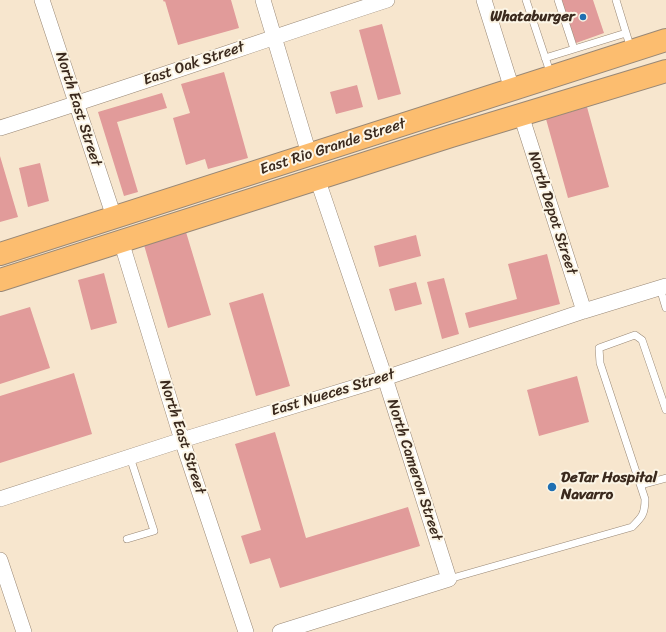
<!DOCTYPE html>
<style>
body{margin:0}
canvas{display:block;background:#f7e6ce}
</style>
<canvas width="666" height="632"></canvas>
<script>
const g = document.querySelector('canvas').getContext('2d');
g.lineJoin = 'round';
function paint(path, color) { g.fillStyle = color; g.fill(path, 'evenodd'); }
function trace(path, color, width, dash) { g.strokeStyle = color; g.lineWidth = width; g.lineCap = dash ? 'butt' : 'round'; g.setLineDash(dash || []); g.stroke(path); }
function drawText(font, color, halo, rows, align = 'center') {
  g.font = font + ' Sriracha,sans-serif'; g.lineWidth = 4; g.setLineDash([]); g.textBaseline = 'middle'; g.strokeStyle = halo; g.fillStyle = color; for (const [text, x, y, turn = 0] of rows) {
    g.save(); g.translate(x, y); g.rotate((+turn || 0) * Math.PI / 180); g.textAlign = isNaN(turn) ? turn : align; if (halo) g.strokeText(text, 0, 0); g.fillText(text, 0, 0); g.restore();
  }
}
paint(new Path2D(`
 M163,0H231L239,28L178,45L165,1L164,2Z
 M561,0H593L604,33L576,43Z
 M382,24L401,94L378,100L359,30Z
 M224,72L248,158L208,169L205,159L186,165L173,118L190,113L181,84Z
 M357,85L363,107L336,114L330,92Z
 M162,93L167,108L117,122L138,192L124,196L98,112Z
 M587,107L609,187L568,198L546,119Z
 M0,156L18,217L0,222Z
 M40,163L49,201L28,207L19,168Z
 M186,232L211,315L168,328L144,245Z
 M416,235L421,256L379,267L374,246Z
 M547,254L560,304L469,328L465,313L517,299L508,264Z
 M104,273L117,323L91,330L78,280Z
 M444,278L459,334L442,339L427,282Z
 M416,282L422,304L395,311L389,289Z
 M263,293L290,386L256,396L229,303Z
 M30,307L50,368L0,384V316Z
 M74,373L92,434L0,463V396Z
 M577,376L589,422L539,436L527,390Z
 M275,432L306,538L408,507L420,546L280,588L270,558L250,564L241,536L261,530L235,444Z`), '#e19b9a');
const service = new Path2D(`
 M526,0L551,75
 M558,0L574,49
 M616,0L631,49
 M545,58L626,33
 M660,288L666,308
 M641,485L666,478
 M127,539L154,531L130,457
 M449,579L632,527C642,517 645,514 645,499L600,363L599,348L635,335L642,340L666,410`);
const minor = new Path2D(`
 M42,0L114,217
 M263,0L309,154
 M484,0L512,89
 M521,115L584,311
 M0,128C130,87 258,42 387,0
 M121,241L182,440L246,632
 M0,499L182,440L385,378L584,311L666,286
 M0,560L24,632
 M280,632L449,579L385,378L317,178`);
const primary = new Path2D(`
 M0,254L666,40
 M0,280L451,136L666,71`);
trace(service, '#998876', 8);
trace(minor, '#998876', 16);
trace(primary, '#998876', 24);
trace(service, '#fff', 7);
trace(minor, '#fff', 15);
trace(primary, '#fcbd6f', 22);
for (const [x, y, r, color] of [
 [583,17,4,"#1f6fb2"],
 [552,487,5,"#1f6fb2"]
]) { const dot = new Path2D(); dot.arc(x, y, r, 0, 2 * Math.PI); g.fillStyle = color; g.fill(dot); trace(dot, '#fcf5e5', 1.5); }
drawText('bold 15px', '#3b2a1e', '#fcf5e5', [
 ["Whataburger",575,17],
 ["DeTar Hospital",561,478,"left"],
 ["Navarro",561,495,"left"]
], 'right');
drawText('15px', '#3b2a1e', '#fcf5e5', [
 ["East Oak Street",194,64,-19],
 ["North East Street",78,109,72],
 ["East Rio Grande Street",333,147,-18],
 ["North Depot Street",552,213,72],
 ["East Nueces Street",333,393,-17],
 ["North East Street",182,437,72],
 ["North Cameron Street",414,470,72]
]);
</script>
